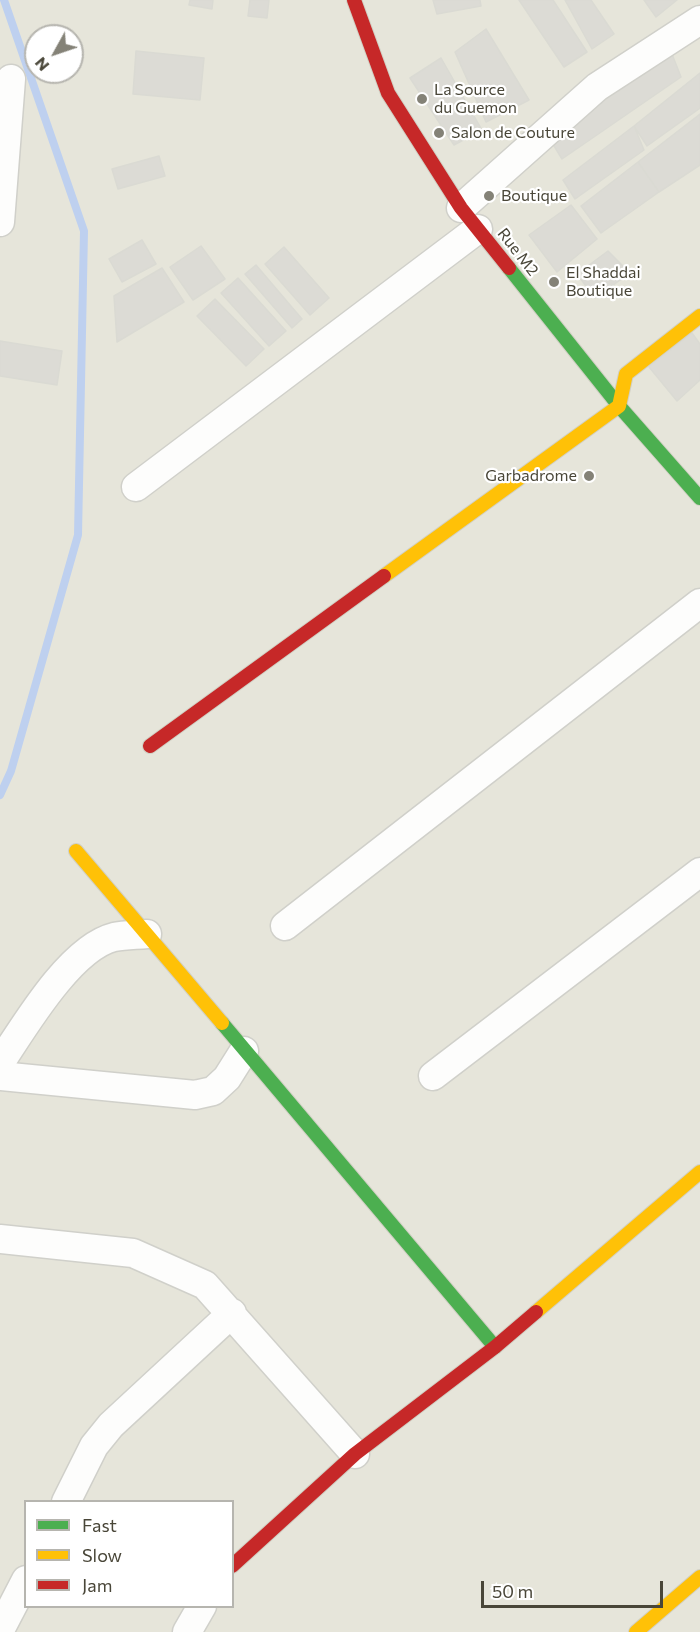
<!DOCTYPE html>
<style>
body{margin:0}
#map{position:relative;width:700px;height:1632px;overflow:hidden;background:#f2f2ed;font-family:Commissioner,sans-serif}
canvas{display:block}
.legend{position:absolute;left:24px;top:1500px;width:210px;height:108px;box-sizing:border-box;background:#fff;border:2px solid #b6b5af;margin:0;padding:8px 10px;list-style:none;font-size:18px;color:#494638}
.legend li{display:flex;align-items:center;gap:12px;height:30px}
.legend b{width:30px;border:2px solid #b6b5af}
.north{position:absolute;left:24px;top:24px;width:60px;height:60px;box-sizing:border-box;background:#fff;border:2px solid #b6b5af;border-radius:50%;rotate:230deg;font-size:16px;font-weight:700;line-height:24px;text-align:center;color:#494638}
.north::after{content:'';display:block;margin:auto;width:21px;height:27px;background:#848277;clip-path:polygon(50% 0,100% 100%,50% 72%,0 100%)}
.scale{position:absolute;left:481px;top:1581px;width:182px;height:27px;box-sizing:border-box;border:3px solid #494638;border-top:0;padding-left:8px;font-size:18px;line-height:21px;white-space:nowrap;color:#494638;-webkit-text-stroke:4px #fff;paint-order:stroke}
</style>
<div id="map">
<canvas width="700" height="1632"></canvas>
<ul class="legend">
<li><b style="height:8px;background:#4caf50"></b>Fast</li>
<li><b style="height:8px;background:#ffc107"></b>Slow</li>
<li><b style="height:8px;background:#c62828"></b>Jam</li>
</ul>
<div class="north">N</div>
<div class="scale">50 m</div>
</div>
<script>
const g = document.querySelector('canvas').getContext('2d');
g.lineJoin = 'round';
function paint(path, color) { g.fillStyle = color; g.fill(path, 'evenodd'); }
function trace(path, color, width, dash) { g.strokeStyle = color; g.lineWidth = width; g.lineCap = dash ? 'butt' : 'round'; g.setLineDash(dash || []); g.stroke(path); }
function drawText(font, color, halo, rows, align = 'center') {
  g.font = font + ' Commissioner,sans-serif'; g.lineWidth = 4.5; g.setLineDash([]); g.textBaseline = 'middle'; g.strokeStyle = halo; g.fillStyle = color; for (const [text, x, y, turn = 0] of rows) {
    g.save(); g.translate(x, y); g.rotate((+turn || 0) * Math.PI / 180); g.textAlign = isNaN(turn) ? turn : align; if (halo) g.strokeText(text, 0, 0); g.fillText(text, 0, 0); g.restore();
  }
}
paint(new Path2D(`
 M0,0H700V1632H0ZM36,36H72V72H36ZM26,1502H232V1606H26Z`), '#e6e5da');
trace(new Path2D(`
 M0,795L11,771L78,535L84,231L4,0`), '#bed0ef', 8);
const building = new Path2D(`
 M190,0H213L212,9L189,5Z
 M250,0H269L267,18L248,16Z
 M433,0H480L481,6L437,14Z
 M519,0H553L587,52L564,67Z
 M565,0H591L614,34L592,49Z
 M644,0H677L656,17Z
 M486,29L529,100L486,122L455,52Z
 M670,49L681,77L562,159L548,136Z
 M136,51L204,58L200,100L133,94Z
 M441,58L482,130L454,145L410,78Z
 M700,73V108L647,146L634,126Z
 M700,114V165L659,192L638,162Z
 M634,126L644,150L575,199L563,180Z
 M159,156L165,176L118,189L112,169Z
 M638,162L659,192L601,233L581,206Z
 M571,205L597,239L557,272L529,235Z
 M142,240L156,264L122,282L109,259Z
 M201,246L225,279L193,300L170,267Z
 M284,247L329,298L310,315L265,264Z
 M608,251L630,273L595,298L577,274Z
 M256,265L302,319L292,328L245,274Z
 M162,268L184,302L117,342L114,296Z
 M238,278L286,331L269,346L221,293Z
 M215,299L264,349L246,366L197,316Z
 M692,333L700,344V380L677,401L649,367Z
 M0,341L62,351L57,385L0,376Z`);
paint(building, '#dcdbd5');
trace(building, '#dadad3', 1.5);
const street = new Path2D(`
 M461,208L597,87L700,20
 M0,222L11,79
 M136,487L478,229
 M285,926L700,603
 M0,1063C24,1027 70,948 114,937C124,935 136,935 147,934
 M0,1076L195,1095L213,1091L227,1078L244,1051
 M433,1076L700,872
 M0,1239L133,1253L205,1285L355,1454
 M66,1502L94,1446L111,1425L232,1313
 M0,1630L26,1580
 M187,1632L202,1606`);
const fast = new Path2D(`
 M509,268L619,406L700,498
 M222,1023L495,1347`);
const slow = new Path2D(`
 M384,576L619,406L626,374L700,316
 M76,851L222,1023
 M536,1312L700,1172
 M636,1632L700,1577`);
const jam = new Path2D(`
 M354,0L388,93L461,208L509,268
 M150,746L384,576
 M232,1566L355,1454L495,1347L536,1312`);
trace(street, '#d0d0ca', 31);
trace(fast, '#d1d0c4', 16);
trace(slow, '#d1d0c4', 16);
trace(jam, '#d1d0c4', 16);
trace(street, '#fdfdfc', 28);
trace(fast, '#4caf50', 14);
trace(slow, '#ffc107', 14);
trace(jam, '#c62828', 14);
for (const [x, y, r, color] of [
 [422,99,6,"#848277"],
 [439,133,6,"#848277"],
 [489,196,6,"#848277"],
 [554,282,6,"#848277"],
 [589,476,6,"#848277"]
]) { const dot = new Path2D(); dot.arc(x, y, r, 0, 2 * Math.PI); g.fillStyle = color; g.fill(dot); trace(dot, '#fff', 2); }
drawText('16px', '#494638', '#fff', [
 ["La Source",434,90],
 ["du Guemon",434,108],
 ["Salon de Couture",451,133],
 ["Boutique",501,196],
 ["El Shaddai",566,273],
 ["Boutique",566,291],
 ["Garbadrome",577,476,"right"]
], 'left');
drawText('16px', '#494638', '#fff', [
 ["Rue M2",518,252,52]
]);
</script>
